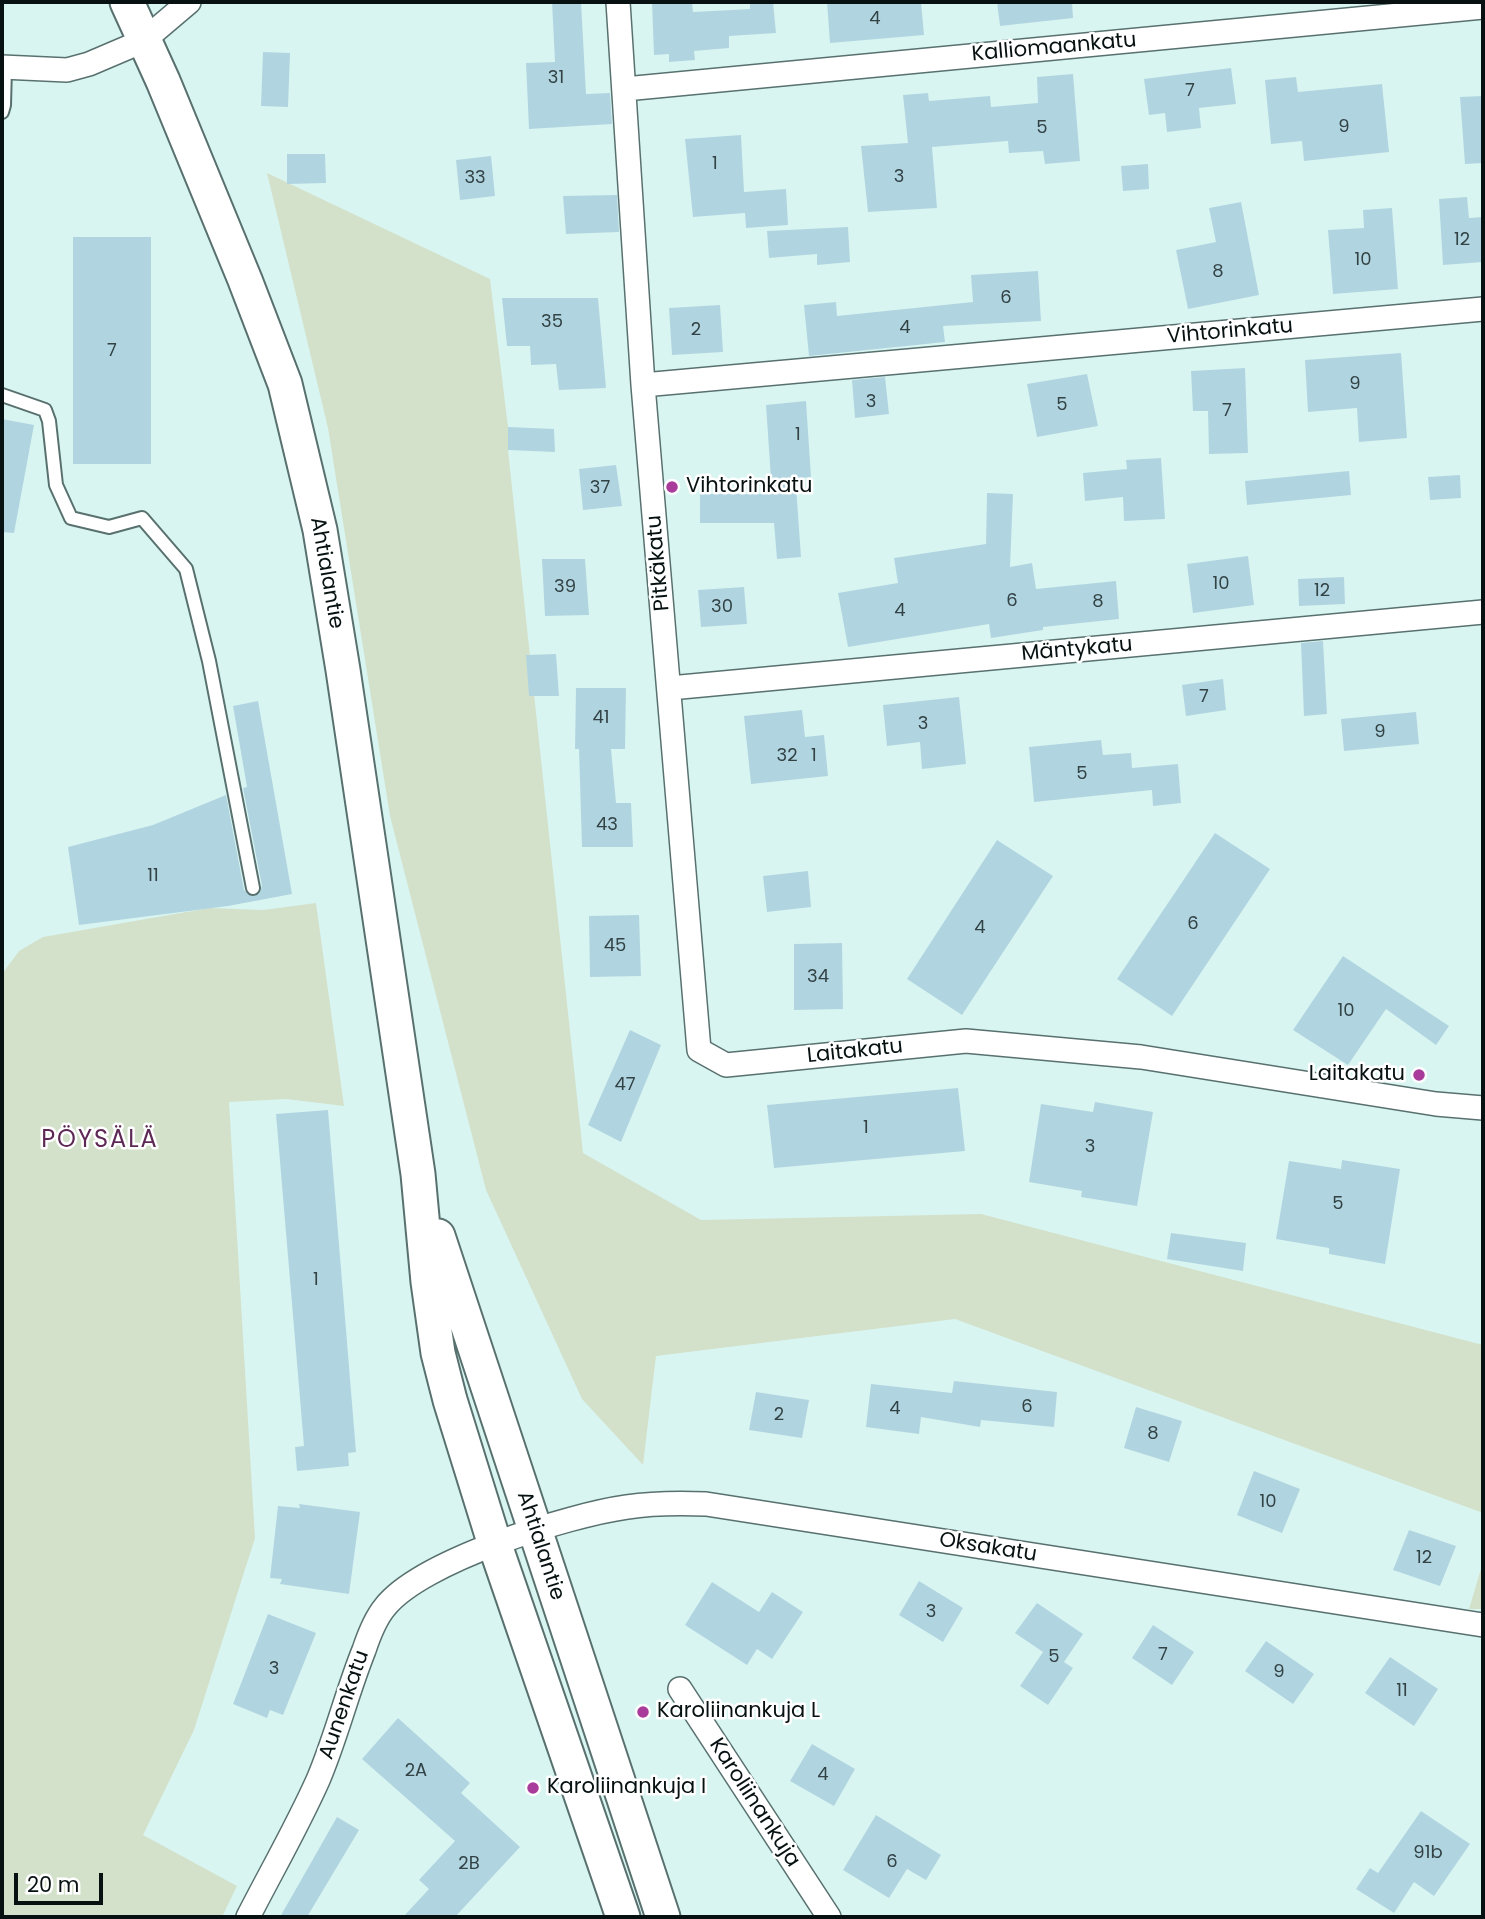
<!DOCTYPE html>
<meta charset="utf-8">
<style>
body{margin:0}
#map{position:relative;width:1485px;height:1919px;overflow:hidden;background:#d9f5f2;font-family:Poppins,sans-serif}
canvas{display:block}
.frame{position:absolute;inset:0;border:4px solid #071111;pointer-events:none}
.scale{position:absolute;left:14px;top:1873px;width:89px;height:32px;box-sizing:border-box;border:4px solid #071111;border-top:0;padding-left:9px;font-size:21px;line-height:24px;white-space:nowrap;color:#071111;-webkit-text-stroke:5px #fff;paint-order:stroke}
</style>
<div id="map">
<canvas width="1485" height="1919"></canvas>
<div class="frame"></div>
<div class="scale">20 m</div>
</div>
<script>
const g = document.querySelector('canvas').getContext('2d');
g.lineJoin = 'round';
function paint(path, color) { g.fillStyle = color; g.fill(path, 'evenodd'); }
function trace(path, color, width, dash) { g.strokeStyle = color; g.lineWidth = width; g.lineCap = dash ? 'butt' : 'round'; g.setLineDash(dash || []); g.stroke(path); }
function drawText(font, color, halo, rows, align = 'center') {
  g.font = font + ' Poppins,sans-serif'; g.lineWidth = 5; g.setLineDash([]); g.textBaseline = 'middle'; g.strokeStyle = halo; g.fillStyle = color; for (const [text, x, y, turn = 0] of rows) {
    g.save(); g.translate(x, y); g.rotate((+turn || 0) * Math.PI / 180); g.textAlign = isNaN(turn) ? turn : align; if (halo) g.strokeText(text, 0, 0); g.fillText(text, 0, 0); g.restore();
  }
}
paint(new Path2D(`
 M267,173L490,279L508,427V450L583,1153L701,1220L981,1214L1483,1345V1513L955,1319L656,1356L643,1465L582,1399L486,1190L390,816L328,428Z
 M316,903L344,1106L286,1099L229,1102L255,1538L194,1730L143,1835L237,1886L222,1917H2V974L19,951L43,937L209,908L263,910Z
 M1483,1562V1609H1469Z`), '#d3e1cb');
paint(new Path2D(`
 M552,2H581L586,94L610,93L612,124L529,129L526,63L555,62Z
 M652,2H692L693,12L750,9V2H773L776,33L729,36V48L694,51L695,60L669,62V54L654,55Z
 M827,2H921L924,35L830,43Z
 M997,2H1072L1073,18L1000,26Z
 M263,52L290,53L288,107L261,106Z
 M1231,68L1236,104L1199,108L1201,128L1167,132L1165,113L1149,115L1144,79Z
 M1073,74L1080,161L1045,164L1043,151L1009,153L1008,141L932,147L937,208L868,212L861,146L908,143L903,95L928,93L929,101L990,96L991,107L1038,103L1037,77Z
 M1296,77L1298,92L1382,84L1389,152L1304,161L1302,141L1271,144L1265,80Z
 M1483,96V163L1465,164L1460,97Z
 M741,135L744,192L786,189L788,225L746,228L745,213L693,217L685,139Z
 M287,154H325L326,183L287,184Z
 M491,156L495,196L460,200L456,160Z
 M1148,164L1149,189L1123,191L1121,166Z
 M617,195L619,232L566,234L563,196Z
 M1467,197L1469,218L1483,217V262L1443,265L1439,199Z
 M1241,202L1259,295L1188,309L1176,250L1216,242L1209,208Z
 M1392,208L1398,289L1333,294L1328,230L1364,228L1363,210Z
 M848,227L850,262L817,265V254L769,258L767,231Z
 M73,237H151V464H73Z
 M1038,271L1041,321L943,326L945,342L809,356L804,305L836,302L837,316L973,302L971,275Z
 M502,298H598L606,388L559,390L556,364L531,365L530,346H507Z
 M720,305L723,352L672,355L669,308Z
 M1401,353L1407,438L1359,442L1357,408L1308,412L1305,360Z
 M1245,368L1248,453L1209,454L1208,411H1193L1191,371Z
 M1087,374L1098,426L1037,437L1027,384Z
 M885,377L889,414L855,418L852,380Z
 M806,401L811,477L801,478L800,486H796L801,557L777,559L774,523H700V494H772L766,405Z
 M2,419L34,425L14,533L2,532Z
 M508,427L554,429L555,452L508,450Z
 M1161,458L1165,519L1124,521L1123,497L1085,501L1083,473L1127,469L1126,460Z
 M616,465L622,506L583,510L579,469Z
 M1349,471L1351,495L1247,505L1245,481Z
 M1460,475L1461,498L1430,500L1428,477Z
 M987,493L1013,494L1010,567L1032,563L1036,589L1116,581L1119,619L1043,627V630L991,638L989,624L848,647L838,593L898,583L894,558L986,544Z
 M1248,556L1254,605L1193,613L1187,564Z
 M542,559H585L589,615L545,616Z
 M1344,577L1345,604L1299,606L1298,579Z
 M744,587L747,624L701,627L698,590Z
 M1323,641L1327,714L1304,716L1301,643Z
 M556,654L559,696H529L526,655Z
 M1223,679L1226,710L1186,716L1182,685Z
 M576,688H626L625,749H611L616,803H631L633,847H582L579,749H575Z
 M959,697L966,764L922,769L920,742L887,746L883,705Z
 M258,701L292,894L228,906L79,925L68,847L153,825L226,795L244,890L251,896L259,894L262,886L243,788L247,787L233,706Z
 M802,710L805,737L824,735L828,776L751,784L744,716Z
 M1416,712L1419,744L1344,751L1341,719Z
 M1101,740L1103,755L1131,753L1132,768L1178,764L1181,803L1153,806L1152,790L1034,802L1029,747Z
 M1215,833L1270,869L1172,1016L1117,979Z
 M997,840L1053,876L962,1015L907,979Z
 M808,871L811,907L767,912L763,876Z
 M639,915L641,976L590,977L589,916Z
 M842,943L843,1009L794,1010V944Z
 M1343,956L1449,1026L1436,1045L1386,1009L1348,1065L1293,1030Z
 M630,1030L661,1045L621,1142L588,1125Z
 M958,1088L965,1151L774,1168L767,1105Z
 M1095,1102L1153,1112L1137,1206L1081,1197L1082,1191L1029,1182L1041,1104L1093,1112Z
 M328,1110L356,1452L348,1453L349,1466L297,1471L295,1447L304,1446L276,1114Z
 M1342,1160L1400,1169L1385,1264L1329,1254V1248L1276,1239L1289,1161L1341,1169Z
 M1171,1233L1246,1243L1243,1271L1167,1259Z
 M954,1381L1057,1392L1054,1427L981,1420L980,1427L921,1417L919,1434L866,1427L871,1384L952,1393Z
 M756,1392L809,1400L802,1438L749,1430Z
 M1136,1407L1182,1421L1169,1462L1124,1448Z
 M1254,1471L1300,1489L1282,1533L1237,1515Z
 M299,1504L360,1512L349,1594L280,1584L282,1579L270,1578L278,1506L300,1508Z
 M1409,1530L1456,1546L1440,1586L1393,1570Z
 M919,1581L963,1608L943,1642L899,1615Z
 M712,1582L759,1612L772,1592L803,1612L772,1659L757,1649L747,1665L685,1625Z
 M1037,1603L1083,1634L1064,1662L1073,1668L1048,1705L1020,1686L1043,1652L1015,1633Z
 M268,1614L316,1633L283,1715L270,1710L267,1718L233,1704Z
 M1153,1625L1194,1652L1172,1685L1132,1658Z
 M1266,1641L1314,1674L1293,1704L1245,1671Z
 M1390,1657L1438,1689L1414,1726L1365,1693Z
 M398,1718L470,1783L461,1793L520,1847L455,1917H403L429,1889L419,1880L455,1841L362,1759Z
 M812,1744L855,1769L834,1806L790,1781Z
 M1421,1811L1470,1844L1434,1896L1414,1882L1394,1913L1356,1889L1370,1868L1378,1873Z
 M876,1815L941,1855L926,1880L907,1869L889,1898L843,1870Z
 M337,1817L359,1830L307,1917H280Z`), '#b1d5e0');
const service = new Path2D(`
 M2,112L4,105L5,68
 M2,395L45,410L49,421L56,485L71,518L109,527L142,518L186,569L209,661L253,888`);
const minor = new Path2D(`
 M618,2L643,385L699,1050L726,1065L966,1041L1141,1057L1436,1104L1483,1108
 M2,67L67,70L89,64L143,41L189,2
 M625,89L1483,7
 M643,385L1483,309
 M670,688L1483,612
 M680,1689L829,1917
 M248,1917C271,1872 297,1827 318,1780C336,1738 347,1692 364,1650C369,1635 375,1619 385,1607C421,1561 569,1515 627,1507C653,1503 680,1503 706,1504L1483,1625`);
const secondary = new Path2D(`
 M127,2L163,81L245,280L285,384L320,530L343,670L418,1174L428,1282L438,1353L450,1400L495,1545L623,1917
 M438,1236L663,1917`);
trace(service, '#58716f', 16);
trace(minor, '#58716f', 26);
trace(secondary, '#58716f', 37);
trace(service, '#fff', 12);
trace(minor, '#fff', 23);
trace(secondary, '#fff', 33);
for (const [x, y, r, color] of [
 [672,487,7,"#a93c9b"],
 [1419,1075,7,"#a93c9b"],
 [643,1712,7,"#a93c9b"],
 [533,1788,7,"#a93c9b"]
]) { const dot = new Path2D(); dot.arc(x, y, r, 0, 2 * Math.PI); g.fillStyle = color; g.fill(dot); trace(dot, '#fff', 2.5); }
drawText('18px', '#324245', null, [
 ["4",875,19],
 ["31",556,78],
 ["7",1190,91],
 ["9",1344,127],
 ["5",1042,128],
 ["1",715,164],
 ["3",899,177],
 ["33",475,178],
 ["12",1462,240],
 ["10",1363,260],
 ["8",1218,272],
 ["6",1006,298],
 ["35",552,322],
 ["4",905,328],
 ["2",696,330],
 ["7",112,351],
 ["9",1355,384],
 ["3",871,402],
 ["5",1062,405],
 ["7",1227,411],
 ["1",798,435],
 ["37",600,488],
 ["10",1221,584],
 ["39",565,587],
 ["12",1322,591],
 ["6",1012,601],
 ["8",1098,602],
 ["30",722,607],
 ["4",900,611],
 ["7",1204,697],
 ["41",601,718],
 ["3",923,724],
 ["9",1380,732],
 ["32",787,756],
 ["1",814,756],
 ["5",1082,774],
 ["43",607,825],
 ["11",153,876],
 ["6",1193,924],
 ["4",980,928],
 ["45",615,946],
 ["34",818,977],
 ["10",1346,1011],
 ["47",625,1085],
 ["1",866,1128],
 ["3",1090,1147],
 ["5",1338,1204],
 ["1",316,1280],
 ["6",1027,1407],
 ["4",895,1409],
 ["2",779,1415],
 ["8",1153,1434],
 ["10",1268,1502],
 ["12",1424,1558],
 ["3",931,1612],
 ["7",1163,1655],
 ["5",1054,1657],
 ["3",274,1669],
 ["9",1279,1672],
 ["11",1402,1691],
 ["2A",416,1771],
 ["4",823,1775],
 ["91b",1428,1853],
 ["6",892,1862],
 ["2B",469,1864]
]);
drawText('21px', '#071111', '#fff', [
 ["Kalliomaankatu",1054,48,-5],
 ["Vihtorinkatu",1230,332,-5],
 ["Pitkäkatu",659,563,-95],
 ["Ahtialantie",326,573,80],
 ["Mäntykatu",1077,650,-5],
 ["Laitakatu",855,1052,-6],
 ["Ahtialantie",540,1546,72],
 ["Oksakatu",988,1548,9],
 ["Aunenkatu",345,1705,-71],
 ["Karoliinankuja",754,1803,57]
]);
drawText('21px', '#071111', '#fff', [
 ["Vihtorinkatu",686,487],
 ["Laitakatu",1405,1075,"right"],
 ["Karoliinankuja L",657,1712],
 ["Karoliinankuja I",547,1788]
], 'left');
g.letterSpacing = '2px';
drawText('24px', '#5d2855', '#fff', [
 ["PÖYSÄLÄ",100,1141]
]);
g.letterSpacing = '0px';
</script>
